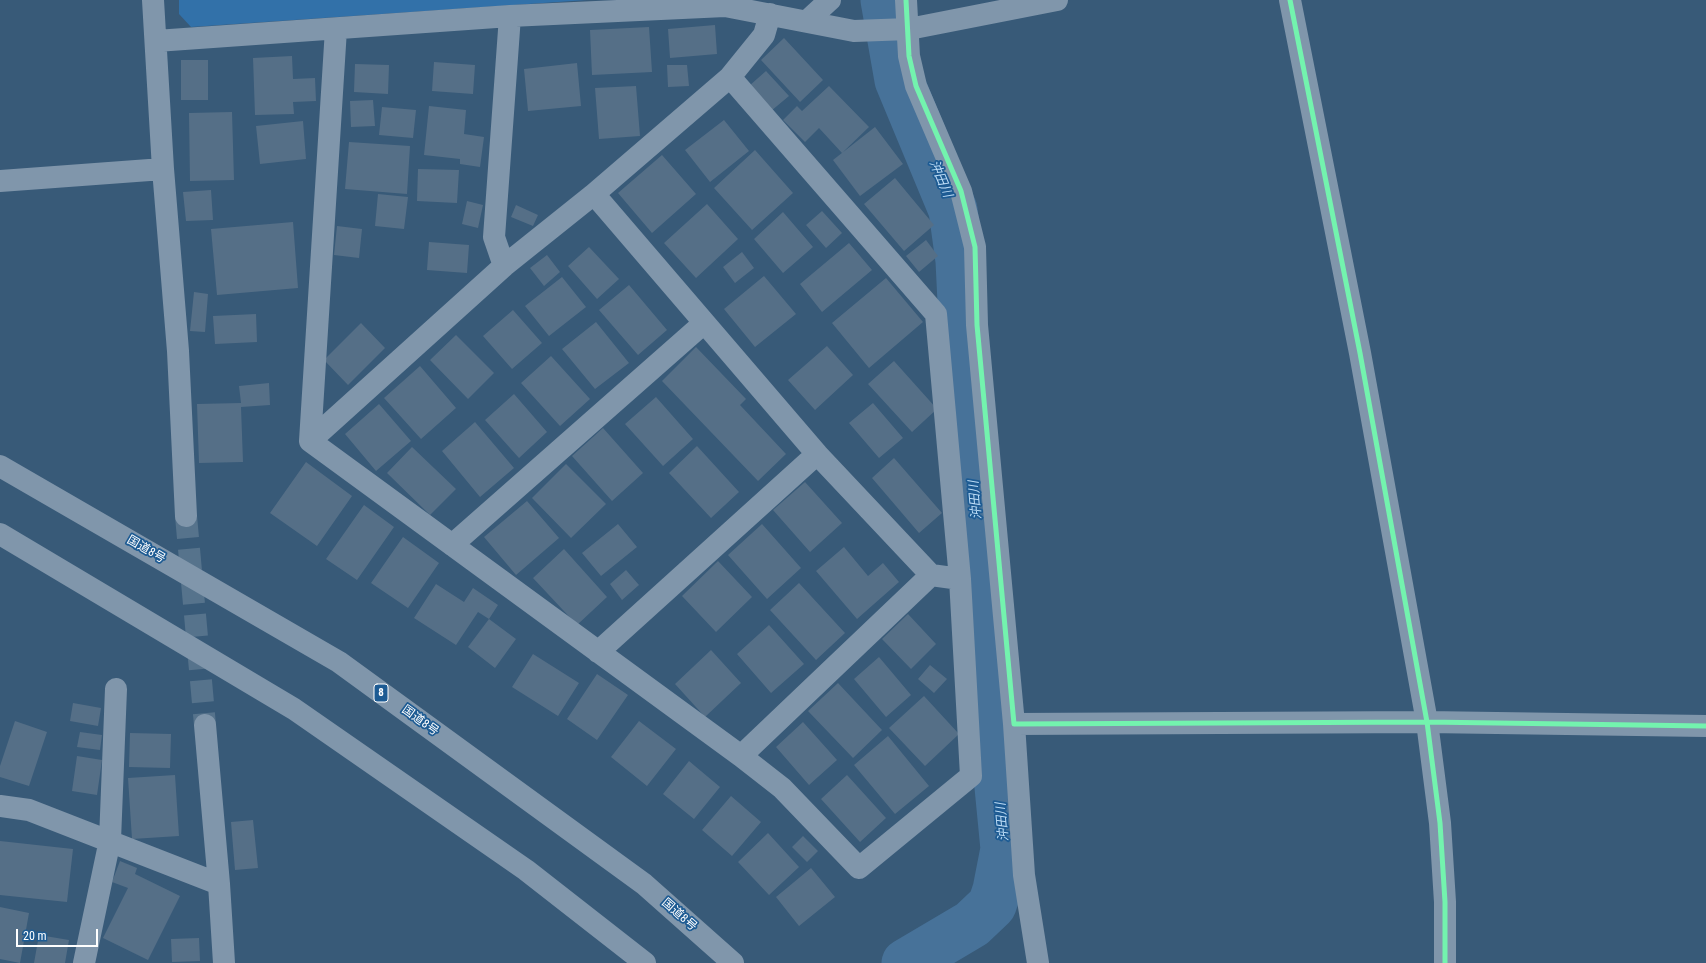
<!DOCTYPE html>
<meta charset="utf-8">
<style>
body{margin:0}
#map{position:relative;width:1706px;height:963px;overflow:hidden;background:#385a78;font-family:"Roboto Condensed",sans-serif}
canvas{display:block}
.scale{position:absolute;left:16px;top:929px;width:82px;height:18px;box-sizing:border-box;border:2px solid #fff;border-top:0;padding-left:5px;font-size:12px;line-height:14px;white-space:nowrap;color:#fff;-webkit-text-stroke:3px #1d5b93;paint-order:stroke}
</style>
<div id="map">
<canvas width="1706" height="963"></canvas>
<div class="scale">20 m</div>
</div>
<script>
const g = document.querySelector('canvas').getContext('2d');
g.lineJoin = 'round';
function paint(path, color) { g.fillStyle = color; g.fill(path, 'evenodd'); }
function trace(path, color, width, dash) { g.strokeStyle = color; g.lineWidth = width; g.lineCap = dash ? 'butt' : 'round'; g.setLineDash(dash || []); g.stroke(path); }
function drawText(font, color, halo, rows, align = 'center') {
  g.font = font + ' "Roboto Condensed","Noto Sans JP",sans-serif'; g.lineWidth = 3.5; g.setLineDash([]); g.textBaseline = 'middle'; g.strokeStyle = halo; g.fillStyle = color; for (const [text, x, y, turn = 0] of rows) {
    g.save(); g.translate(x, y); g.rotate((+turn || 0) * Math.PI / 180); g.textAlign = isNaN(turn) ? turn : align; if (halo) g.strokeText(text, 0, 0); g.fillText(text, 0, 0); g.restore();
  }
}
paint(new Path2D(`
 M179,0H587L191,27L179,14Z`), '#3271a9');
trace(new Path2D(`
 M885,0L899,80L953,210L960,261L965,363L993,725L1005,849L997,890L992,905L972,924L906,963`), '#477299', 49);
paint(new Path2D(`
 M715,25L717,54L670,58L668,29Z
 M649,27L652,72L592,75L590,30Z
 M784,38L823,80L800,102L761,60Z
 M292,56L293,79L315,78L316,101L293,102L294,114L255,115L253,58Z
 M181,60H208V100H181Z
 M434,62L475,65L473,94L432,91Z
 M577,63L581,106L528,111L524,69Z
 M355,64L389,65L388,94L354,92Z
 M667,65H687L689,86L668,87Z
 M766,71L789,96L771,111L749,86Z
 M636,86L640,136L599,139L595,88Z
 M829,86L869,127L842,153L819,128L805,142L783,120L797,106L802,111Z
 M373,100L375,126L351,127L350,101Z
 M429,106L466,110L464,134L484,137L480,167L460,164V159L424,155Z
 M382,107L416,110L413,138L379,135Z
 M232,112L234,180L190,181L189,113Z
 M724,120L749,151L710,182L685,150Z
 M303,121L306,159L260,164L256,126Z
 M875,127L903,164L860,196L833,160Z
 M349,142L410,146L407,194L345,189Z
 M755,150L793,193L752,230L714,188Z
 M662,155L696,194L652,233L618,193Z
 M418,169L459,170L457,203L417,201Z
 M895,178L934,225L904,251L864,204Z
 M211,190L213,220L186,221L183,192Z
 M378,194L408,197L404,229L375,226Z
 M467,201L483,205L478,228L462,224Z
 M707,204L738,239L696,278L664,243Z
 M516,205L538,215L533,226L511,217Z
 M822,211L842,233L826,248L806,225Z
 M783,212L813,247L783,273L754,239Z
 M293,222L298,288L217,295L211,229Z
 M337,226L362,229L359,258L334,255Z
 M926,240L938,256L919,272L906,256Z
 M429,242L469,245L467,273L427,270Z
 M849,243L872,270L822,312L800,284Z
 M589,247L619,279L597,299L568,266Z
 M742,252L754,268L735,283L723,267Z
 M547,255L560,272L544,286L530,268Z
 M764,276L796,314L755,347L724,309Z
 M562,277L586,307L549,336L525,306Z
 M886,278L923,322L869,368L832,323Z
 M629,285L667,330L638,355L599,310Z
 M194,292L208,294L205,332L190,331Z
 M513,310L542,343L512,369L483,336Z
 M256,314L257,342L215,344L213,316Z
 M596,322L629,363L595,389L562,349Z
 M361,323L385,348L348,385L324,360Z
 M456,335L494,373L468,399L430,360Z
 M827,346L853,375L815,410L788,380Z
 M696,347L746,399L740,405L786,454L758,481L662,381Z
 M551,356L590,399L560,426L521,383Z
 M894,361L937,409L912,432L868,384Z
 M420,366L456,408L421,439L384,398Z
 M269,383L270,405L241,407L243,462L199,463L197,404L241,403L239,386Z
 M514,394L547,432L519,458L485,420Z
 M656,397L693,439L663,466L625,424Z
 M873,403L903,438L879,458L849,423Z
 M379,404L411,441L376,471L345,434Z
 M475,422L514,468L480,497L442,451Z
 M603,428L643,473L612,501L572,456Z
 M697,446L739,492L711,518L669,473Z
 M412,447L456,489L430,515L387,473Z
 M894,458L942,513L919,533L872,478Z
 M306,462L352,496L317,546L270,513Z
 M566,464L606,504L571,538L532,498Z
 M805,482L842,523L810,552L773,510Z
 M527,501L559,538L516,575L484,537Z
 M364,505L394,527L357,580L326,559Z
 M618,524L637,547L601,576L582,553Z
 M762,524L801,568L767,599L728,555Z
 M403,537L439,563L408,608L371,583Z
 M844,547L868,576L883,563L899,582L857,619L816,571Z
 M564,549L607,597L577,625L533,578Z
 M718,561L752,597L716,632L682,596Z
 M626,570L639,585L622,600L610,584Z
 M799,583L845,633L816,660L770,610Z
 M436,584L464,602L473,588L498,605L489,619L478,612L456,645L414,618Z
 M908,614L936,644L911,669L882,639Z
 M489,619L516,639L495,668L468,647Z
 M769,625L804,664L771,693L737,654Z
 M711,650L741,683L705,717L675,684Z
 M533,654L579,683L558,716L512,687Z
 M879,657L911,695L886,717L854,679Z
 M930,665L947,679L934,693L918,679Z
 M597,674L628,695L597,740L567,719Z
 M838,683L882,730L853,758L808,711Z
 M924,696L959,734L925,766L889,728Z
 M73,703L101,708L98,726L70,721Z
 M15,721L47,732L29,786L0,777V766Z
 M639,721L676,749L647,786L611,757Z
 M803,722L837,760L809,785L776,747Z
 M80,732L102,735L100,750L77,747Z
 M130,733L171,734L170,768L129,767Z
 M888,736L929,786L895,814L854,765Z
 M77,756L102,760L97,795L72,791Z
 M689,761L720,787L694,819L663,794Z
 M175,775L179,836L132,839L128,778Z
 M847,775L886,818L860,842L821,799Z
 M731,796L761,822L732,856L702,830Z
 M253,820L258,868L235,870L231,822Z
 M768,833L799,867L769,895L738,862Z
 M803,836L818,851L807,862L792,847Z
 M0,841L73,849L67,902L0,895Z
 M120,861L137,868L135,874L180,896L148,960L103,938L128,888L112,882Z
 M811,868L835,897L799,926L776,897Z
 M0,907L29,913L20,963L0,959Z
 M39,935L69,940L65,963H34Z
 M199,938L200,961L172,962L171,939Z`), '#556f87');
trace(new Path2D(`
 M186,516L205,725`), '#56738c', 22, [22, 11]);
trace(new Path2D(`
 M153,0L163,169L178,351L186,516
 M906,0L909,56L916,86L961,191L975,247L977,325L1014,724L1427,722L1706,726
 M1290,0L1360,353L1427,722L1440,823L1445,902V963
 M510,16L725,6L854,31L909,29L1057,0
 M807,21L830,0
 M336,29L310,441L504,266
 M156,41L510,16L494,237L504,266L594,194
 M730,77L936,314L960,579L931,575L817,454
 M0,181L163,169
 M310,441L741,756L931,575
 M452,545L704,323
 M598,652L817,454L594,194L730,77L764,35L770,14
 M1014,724L1024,875L1038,963
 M205,725L219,884L224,963
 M741,756L782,788L859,868L971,776L960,579
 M0,806L29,810L219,884
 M84,963L110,840L116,689`), '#8096ab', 22);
trace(new Path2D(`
 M0,466L339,662L644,884L733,963
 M0,534L294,709L526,870L645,963`), '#8096ab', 22);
trace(new Path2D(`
 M906,0L909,56L916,86L961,191L975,247L977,325L1014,724L1427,722L1706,726
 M1290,0L1360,353L1427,722L1440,823L1445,902V963`), '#73f3ae', 5);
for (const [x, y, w] of [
 [381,693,14]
]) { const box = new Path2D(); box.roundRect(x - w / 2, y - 9, w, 18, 3); g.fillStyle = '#1d5b93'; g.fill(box); trace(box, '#fff', 1); }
drawText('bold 11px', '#fff', null, [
 ["8",381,693]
]);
drawText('12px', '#fff', '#1d5b93', [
 ["国道8号",146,550,30],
 ["国道8号",420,721,36],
 ["国道8号",679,915,41]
]);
drawText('italic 13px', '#bbdbf5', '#1d5b93', [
 ["沖田川",940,179,67],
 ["沖田川",976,500,-95],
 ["沖田川",1003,822,-95]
]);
</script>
